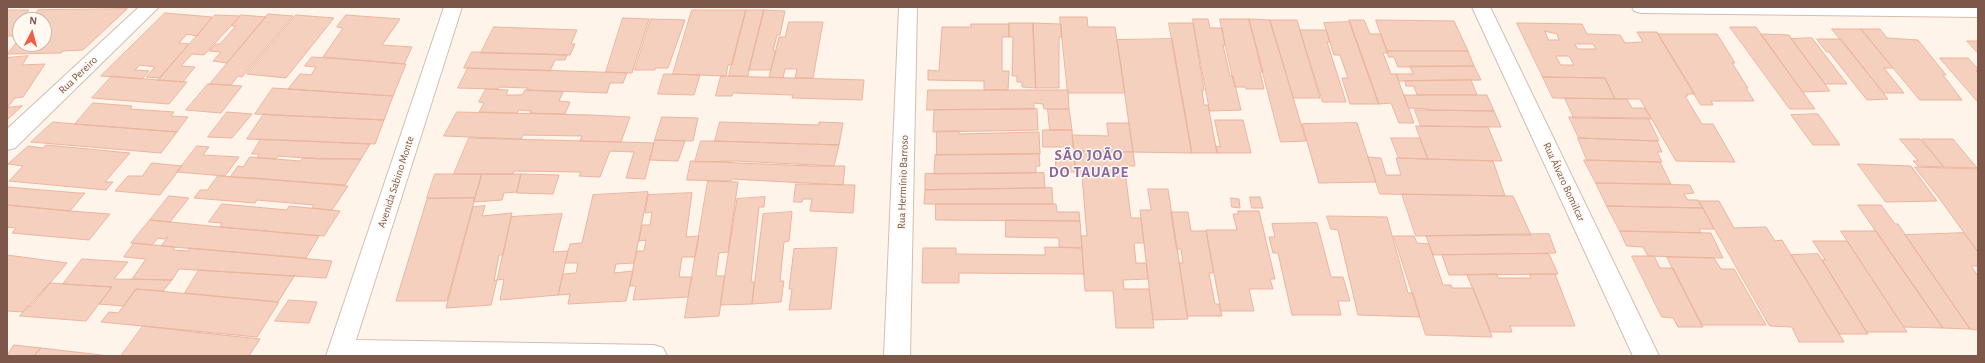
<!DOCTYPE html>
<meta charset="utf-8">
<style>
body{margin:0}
#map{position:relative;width:1985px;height:363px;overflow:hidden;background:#fef4ea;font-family:"Alegreya Sans",sans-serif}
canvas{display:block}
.frame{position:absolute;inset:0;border:8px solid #7c574a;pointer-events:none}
.north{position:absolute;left:12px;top:12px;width:40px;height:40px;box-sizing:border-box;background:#fff9f2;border:1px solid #cbb8af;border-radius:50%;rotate:6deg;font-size:11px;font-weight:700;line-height:16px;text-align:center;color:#7c574a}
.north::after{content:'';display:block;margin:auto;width:14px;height:18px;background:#f15e46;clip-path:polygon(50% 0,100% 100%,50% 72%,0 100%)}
</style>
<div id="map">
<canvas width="1985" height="363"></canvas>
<div class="frame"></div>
<div class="north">N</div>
</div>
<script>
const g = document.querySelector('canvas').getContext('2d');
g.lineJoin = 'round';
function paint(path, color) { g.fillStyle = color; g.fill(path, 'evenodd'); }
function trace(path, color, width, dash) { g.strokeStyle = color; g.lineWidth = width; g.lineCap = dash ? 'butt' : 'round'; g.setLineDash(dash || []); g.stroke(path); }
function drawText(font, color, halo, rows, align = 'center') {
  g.font = font + ' "Alegreya Sans",sans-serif'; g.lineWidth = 3; g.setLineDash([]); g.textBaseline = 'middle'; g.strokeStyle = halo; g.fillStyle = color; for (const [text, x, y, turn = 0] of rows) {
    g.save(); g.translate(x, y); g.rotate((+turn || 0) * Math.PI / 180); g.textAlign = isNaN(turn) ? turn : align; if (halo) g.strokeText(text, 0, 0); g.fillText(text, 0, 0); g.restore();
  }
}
const building = new Path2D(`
 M127,9L83,50L63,51L61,53L7,54L20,38V44H44V20H30L38,10Z
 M7,10H29L19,20L20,32L17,36H7Z
 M692,10H746L732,65H728L726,76L673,74Z
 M746,10H764L749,70L748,76H729Z
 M764,10L785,11L780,35H777L773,51H776L771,70H749Z
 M165,13L212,17L197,36L187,34L179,43L189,44L160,78L146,77L155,67L140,65L135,70L149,71L142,79L101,76Z
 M268,14L293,16L242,77L238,76L231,85L210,84Z
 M215,15L240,16L204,55L192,54L181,66L195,67L183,82L158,80Z
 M241,15L266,17L227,63L213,61L221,52L209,51L216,44H220L236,26H232Z
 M296,15L334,18L286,78L247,74Z
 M346,15L400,19L382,45L412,47L404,64L323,57L343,28L337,27Z
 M1060,17H1087L1088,27H1115L1125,93H1068Z
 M623,18L649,19L632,73L606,72Z
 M651,19L685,20L668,68H655V70H635Z
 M1193,19H1208L1210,28H1222L1225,45H1223L1230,76H1233L1241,110L1210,111Z
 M1220,19H1249L1263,72H1260L1264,89H1246L1245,87H1235Z
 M1249,19L1270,20L1306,141L1281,142Z
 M1270,20H1297L1320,98H1294Z
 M1349,20H1364L1370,34H1381L1388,53H1383L1391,74H1396L1414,123H1399L1391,103L1379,104Z
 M1376,20L1454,21L1468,51H1387Z
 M789,22H823L813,78H795L797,69H785L783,78L769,77L779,37H785Z
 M1350,22L1356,39L1379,104H1350L1342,78H1348L1340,55H1334L1324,23Z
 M1009,23H1033L1036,88L1022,87V82H1017V76H1012L1013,37H1009Z
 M1033,23L1061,24L1062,37H1059V88H1036Z
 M1169,23H1193L1204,90H1202L1204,105H1208L1217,153H1192Z
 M1517,23L1582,24L1587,34L1620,35L1625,43L1643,42L1637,32H1657L1695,94H1687L1688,96H1685L1702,124H1713L1735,162L1676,161L1640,99H1615L1605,78L1543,77ZM1545,31L1557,34L1559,40H1549ZM1575,44H1593L1596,49H1578ZM1556,56H1569L1574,65H1561Z
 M971,24H1009V37H1002V71H1009L1008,90H984V81L928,80V70L939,71L942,27H971Z
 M494,27L577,30L571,44H575L570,55L481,53Z
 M1730,27H1756L1815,109H1790Z
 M1832,29H1861L1893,68H1884L1904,93H1884Z
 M1861,29H1880L1887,38L1918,40L1946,75H1943L1962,100H1920Z
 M1300,30H1326L1330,42H1327L1346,102H1323Z
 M1658,34H1717L1735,63H1732L1748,88H1746L1754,101H1711L1713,105H1701Z
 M1761,34L1789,35L1830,91L1803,92Z
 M1812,38L1847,84H1825L1791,39Z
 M1172,39L1192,153L1133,152L1117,40Z
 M1817,39H1841L1888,99L1867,100L1829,52H1827Z
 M1967,41H1978V53Z
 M1387,51H1468L1474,66L1398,67L1394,57H1389Z
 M472,52L545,54L567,55L565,60H555L550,71L464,68Z
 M28,56L22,65L45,64L23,97L15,98L7,108V58Z
 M312,57L369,61L406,64L393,96L288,89L300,74L311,75L316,67L305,66Z
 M1940,58H1968L1978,69L1976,71L1978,73V102Z
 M1410,66H1474L1481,80L1399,81L1396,74H1413Z
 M468,68L538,70L627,73L623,83H610L607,93L527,90L528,88L499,87L498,89L458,88Z
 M664,74L700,75L694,95L658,94Z
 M112,76L158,80L187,82L169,104L92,98Z
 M721,76L864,80L862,100L792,98L793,95L733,93L732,96H716Z
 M1543,77L1605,78L1615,99L1553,98Z
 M1471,80L1477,95H1417L1414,86H1406L1405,81Z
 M208,84L242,86L221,113L186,110Z
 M273,88L393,96L384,120L255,114Z
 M486,89L508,90L506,95H522L525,90L563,92L559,101L570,102L565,114L530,113L531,111L519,110L517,113L479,112L484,103L479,102Z
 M928,90H1068L1069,109H1044L1043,104L1034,103V109L927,110Z
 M1404,95H1487L1494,111L1428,110V109L1409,108Z
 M1565,98L1627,99L1632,108H1645L1651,119L1574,118Z
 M93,103L132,106L130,109L174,112L171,116L188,117L177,132L75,124Z
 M22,106L7,120V108Z
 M1037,109L1038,130L933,132L934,110Z
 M1048,109H1069L1072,130H1050Z
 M1415,110L1494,111L1501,127L1421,126Z
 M227,112L252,114L232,138L208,137Z
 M457,112L590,115L630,117L621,142L580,141L582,136L523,135L521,139L444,136Z
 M264,114L273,115L384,120L375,144L247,139Z
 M1818,114L1840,145H1813L1791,115Z
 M662,117L698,118L693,141L655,140Z
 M1569,117L1648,118L1659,141L1579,138Z
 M1215,120H1243L1251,153H1217L1216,146L1220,147Z
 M53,122L75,124L177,132L161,153L31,142Z
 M720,122L819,125V122L843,123L839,145L715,141Z
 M1107,123H1129L1133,152L1074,151L1072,135L1108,136Z
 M1357,123L1376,182L1319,183L1302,124Z
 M1416,126L1488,127L1502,161L1428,159Z
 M1043,130H1072L1073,147H1043Z
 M937,131H959V134L1039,132L1040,154L937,155Z
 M469,138L621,142L654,143L645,179L626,178L634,152L610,151L600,177L579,176L581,172L514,171L513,174H454Z
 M1391,138H1420L1428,159L1399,158Z
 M1578,138L1657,141L1662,152H1657L1662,162L1587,160Z
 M261,139L370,144L361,159H320L278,156L276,159L257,158L259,154H252Z
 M1900,139H1920L1944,167L1918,166L1913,161H1918Z
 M1922,139H1953L1977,168L1944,167Z
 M655,140L685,141L678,161L650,160Z
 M701,141H715L839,145L834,166L737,161L695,162Z
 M46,145L130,153L105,182H113L106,190L9,181L23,166L8,164L28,146L43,148Z
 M197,146L209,147L203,155L239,157L225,176L177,172Z
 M1074,151L1133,152L1135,166H1107V170L1125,171L1131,218H1141L1144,243H1134L1136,263H1146L1148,279L1123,280L1124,289H1149L1154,328H1116L1113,291H1085L1081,236H1087L1082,176H1076Z
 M1039,154L1040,166H1036V173L934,174L935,155Z
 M1056,154H1074L1076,172H1056Z
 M250,157L300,161L303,158L361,159L345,185L230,177L238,166L243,167Z
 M1368,157L1381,158L1386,175H1401L1396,158L1493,161L1505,196L1380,194Z
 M1584,160L1660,162L1671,184L1596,183Z
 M691,161L811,166H845L843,185L732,179L731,181L687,180Z
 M152,163L182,166L160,195L115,191L128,176H142Z
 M1858,164L1911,166L1937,201L1886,202Z
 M1915,167L1978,169V252L1939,198Z
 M1044,173L1045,188L925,190V174Z
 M435,174H482L475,198H427Z
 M482,174H521L517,192L504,193L502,200L474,202Z
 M521,174L559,175L553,194L517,193Z
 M218,176L255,178L348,186L332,210L312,208L314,205L257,200L255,203L194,198L200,190H207Z
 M708,181L738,182L728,252L719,253L716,276H725L719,316L685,318Z
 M1596,183L1690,185L1694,193L1684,194L1688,200H1698L1703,208L1607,206Z
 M796,184L855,185L853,213L810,211L812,199H803L802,202H794Z
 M7,187L78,193H85L70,211L7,205Z
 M1052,188L1053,204H924L925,190Z
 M1148,189H1168L1188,319L1153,320L1140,210H1151Z
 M648,192L634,263L616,264L614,273L633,271L626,301L568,304L570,294L558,295L563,274L576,273L578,263H565L570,244L582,243L593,195Z
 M692,193L686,237L699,236L695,257H682L679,277H692L688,297L633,300L636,286H630L634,263L637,251H644L646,240L639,241L642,225H650L652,212L645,213L648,195Z
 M1402,194L1513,196L1531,235L1416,236Z
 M169,196L189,198L170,222L150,220Z
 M765,197L764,207H759L751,282H754L752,304L720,305L737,199Z
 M1250,197H1260L1263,208H1252Z
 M475,198L447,301H396L427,199Z
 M1231,198L1239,199L1240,208L1232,207Z
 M1699,201H1719L1734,228L1766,227L1775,241L1782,240L1844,342H1799L1792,327L1770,326Z
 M222,204L287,210L289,206L340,211L324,236L220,227L222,223L209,222Z
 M936,204H1056L1057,212H1079L1080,221L936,220Z
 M7,205L70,211L110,214L89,240L12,233L16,228L7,227Z
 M1858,205H1881L1895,224H1898L1970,329L1943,328Z
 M485,206L482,216L512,213L503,255H499L494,281L497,280L491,305L446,308L473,207Z
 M1607,206L1703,208L1714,229H1699L1701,233L1620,231Z
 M1238,211H1259L1275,279H1270L1273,289H1249L1254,311H1221L1206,230H1237L1233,214H1238Z
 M792,212L789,241L784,242L780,281H784L781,302L752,304L763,214Z
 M1171,212H1188L1191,231H1206L1213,269V273H1209L1215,304H1219L1222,316H1187L1179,263H1183L1181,249H1177Z
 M562,214L553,252L568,251L558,295L500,300L504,279L497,280L511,217Z
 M1327,216L1387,217L1408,293H1413L1420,317L1358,315L1338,230L1331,229Z
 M150,220L220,227L319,236L306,258L161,246L168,237H166L165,239L158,238L152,245L131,243Z
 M1006,220L1080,221L1082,248L1059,247V238L1006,237Z
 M1317,223L1331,277H1343L1350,301H1338L1341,315H1292L1278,253H1273L1269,237H1275L1272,224Z
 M1620,231L1711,233L1723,258L1648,256L1643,247L1627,246Z
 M1841,231H1876L1943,328L1904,327Z
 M1964,233L1978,252V266H1971L1978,276V330L1970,329L1905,235Z
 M1549,234L1556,253L1433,255L1426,236Z
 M1394,236H1414L1417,243L1429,244L1443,285H1451L1452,288H1473L1492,337L1426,335Z
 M1813,241H1847L1907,332H1866L1822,260H1825Z
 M134,243L175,247L173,250L188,251L190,248L332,261L326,278L179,269L172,280L132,279L146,259L124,257Z
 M1045,247L1082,248L1084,274L959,273V283H922L923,248H956V254L1045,255Z
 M837,248L831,309L789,310L792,289H789L794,249Z
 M1549,254L1558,274L1449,275L1442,255Z
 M1818,254L1822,260L1868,334H1839L1791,255Z
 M7,255L67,263L30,307L28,306L23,312L7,311Z
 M1632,256H1654L1660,268H1673L1703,327H1678L1673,318L1662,317Z
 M1667,257L1714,258L1721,269H1734L1766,325H1702Z
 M82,259L128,262L114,279L172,280L163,291L136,289L124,306L99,304L112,287L63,284Z
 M199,270L293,276L295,275L278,302L185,293Z
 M1497,274L1498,278H1531L1529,274H1555L1575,326H1510L1512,332H1491L1467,275Z
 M50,283L63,284L112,287L86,321L20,316Z
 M136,289L277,302H279L257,337L101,322L109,312L118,313Z
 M289,300L317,302L309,323L275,321Z
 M143,326L194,332L260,339L249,356H121Z
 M14,345L41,348L34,356H7Z
 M41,348L110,356H34Z`);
paint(building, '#f6d0bf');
trace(building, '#eab49e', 1);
const street = new Path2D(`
 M139,7H159L15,148L7,150V129Z
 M444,7H462L356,340L654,345L663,348L667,356H326Z
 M899,7H917L910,356H884Z
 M1472,7H1490L1659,356H1633Z`);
const secondary = new Path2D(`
 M1632,7H1978V17L1641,13L1634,11Z`);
trace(street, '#d4bdb0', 2);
trace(secondary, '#d8bdad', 2);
paint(street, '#fff');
paint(secondary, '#fff');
drawText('11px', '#7c574a', '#fff9f2', [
 ["Rua Pereiro",78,75,-44],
 ["Avenida Sabino Monte",396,182,-72],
 ["Rua Hermínio Barroso",903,182,-88],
 ["Rua Álvaro Bomilcar",1564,182,65]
]);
g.letterSpacing = '1px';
drawText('bold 15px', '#87669f', '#fff9f2', [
 ["SÃO JOÃO",1089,155],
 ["DO TAUAPE",1089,172]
]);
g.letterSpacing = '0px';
</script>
